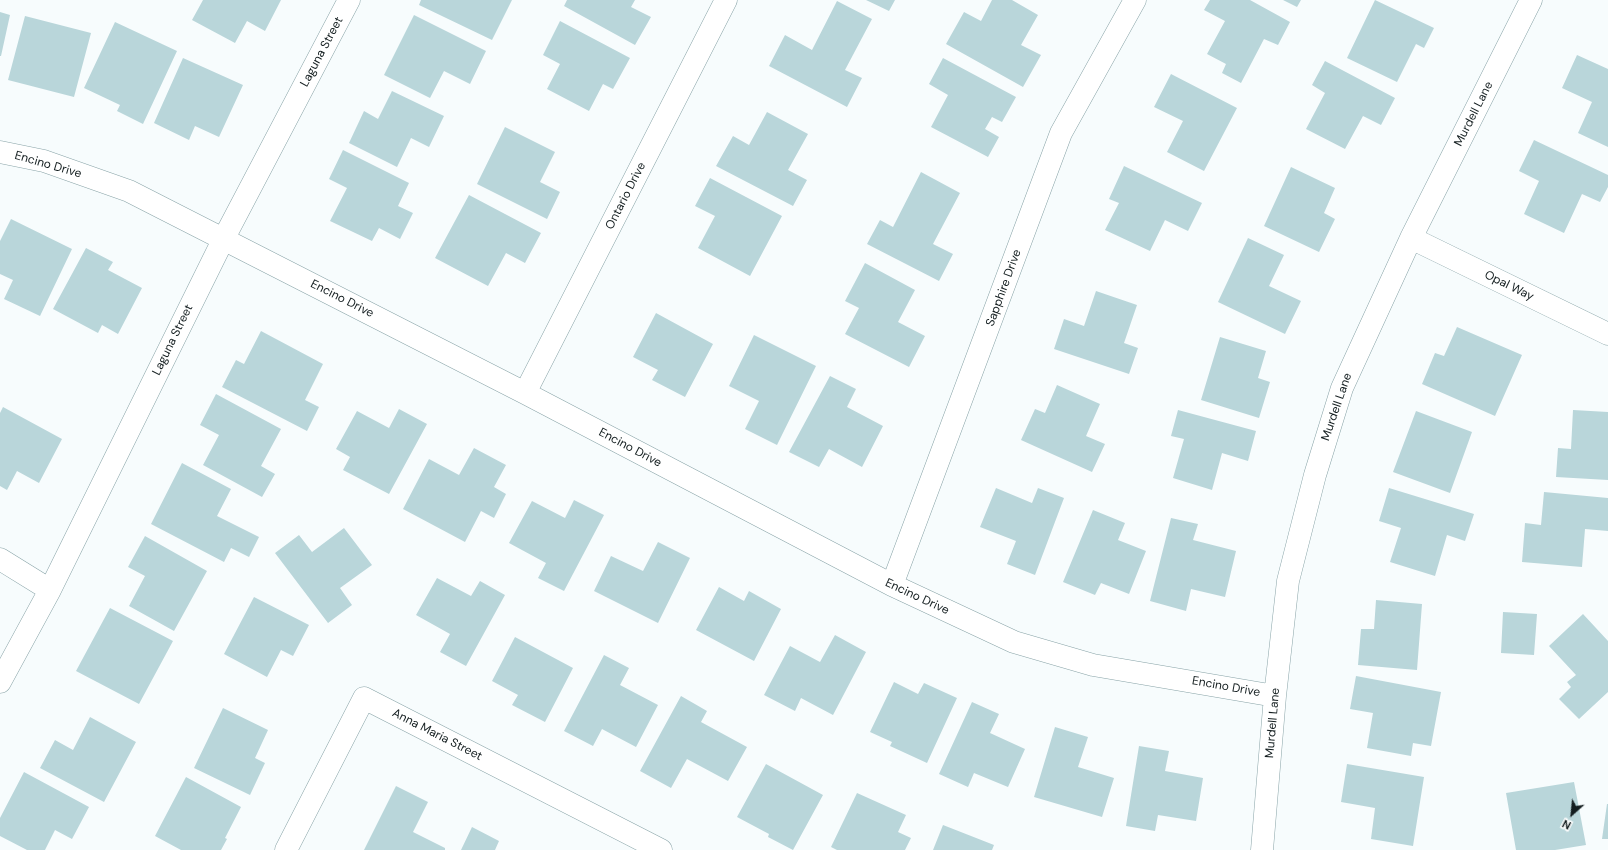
<!DOCTYPE html>
<style>
body{margin:0}
#map{position:relative;width:1608px;height:850px;overflow:hidden;background:#f7fcfd;font-family:"DM Sans",sans-serif}
canvas{display:block}
.north{position:absolute;left:1552px;top:794px;width:40px;height:40px;-webkit-text-stroke:3px #fff;paint-order:stroke;rotate:207deg;font-size:11px;font-weight:700;line-height:16px;text-align:center;color:#131d1f}
.north::after{content:'';display:block;margin:auto;width:14px;height:18px;background:#131d1f;clip-path:polygon(50% 0,100% 100%,50% 72%,0 100%)}
</style>
<div id="map">
<canvas width="1608" height="850"></canvas>
<div class="north">N</div>
</div>
<script>
const g = document.querySelector('canvas').getContext('2d');
g.lineJoin = 'round';
function paint(path, color) { g.fillStyle = color; g.fill(path, 'evenodd'); }
function trace(path, color, width, dash) { g.strokeStyle = color; g.lineWidth = width; g.lineCap = dash ? 'butt' : 'round'; g.setLineDash(dash || []); g.stroke(path); }
function drawText(font, color, halo, rows, align = 'center') {
  g.font = font + ' "DM Sans",sans-serif'; g.lineWidth = 3.5; g.setLineDash([]); g.textBaseline = 'middle'; g.strokeStyle = halo; g.fillStyle = color; for (const [text, x, y, turn = 0] of rows) {
    g.save(); g.translate(x, y); g.rotate((+turn || 0) * Math.PI / 180); g.textAlign = isNaN(turn) ? turn : align; if (halo) g.strokeText(text, 0, 0); g.fillText(text, 0, 0); g.restore();
  }
}
paint(new Path2D(`
 M203,0H281L265,31L247,21L235,43L192,20Z
 M421,0H512L492,40L419,5Z
 M567,0H635L631,7L651,17L635,45L564,6Z
 M866,0H895L889,11Z
 M992,0H1012L1038,15L1021,45L1041,55L1023,87L946,44L964,12L981,21Z
 M1210,0H1250L1290,22L1278,45L1264,39L1241,83L1222,73L1226,64L1207,54L1225,21L1204,10Z
 M1283,0H1301L1297,7Z
 M1375,0L1434,28L1424,48L1416,44L1397,82L1347,58Z
 M837,1L872,19L845,70L862,78L847,107L769,66L785,35L812,50Z
 M0,12L10,15L1,56H0Z
 M414,15L486,51L470,84L444,71L430,98L384,75Z
 M25,16L91,33L74,97L8,80Z
 M560,21L630,58L613,89L603,84L589,111L547,89L560,64L543,55Z
 M115,22L177,51L143,124L117,111L120,105L84,88Z
 M1577,55L1608,69V147L1578,133L1592,102L1562,88Z
 M183,58L243,85L219,137L195,126L189,140L154,123Z
 M943,58L1016,97L1002,122L992,117L985,129L999,137L988,157L931,127L948,95L929,84Z
 M1325,61L1395,98L1381,125L1363,116L1345,149L1306,129L1325,93L1312,85Z
 M1171,74L1237,108L1204,171L1167,152L1183,121L1154,107Z
 M392,91L444,116L429,147L411,138L397,167L349,143L364,111L378,119Z
 M767,112L808,134L788,170L807,180L793,206L716,166L733,136L749,145Z
 M505,127L555,152L540,182L560,192L547,219L477,184Z
 M1534,140L1608,175V187L1600,202L1582,194L1564,233L1524,214L1539,181L1519,171Z
 M343,150L409,183L398,206L413,213L400,239L379,228L372,241L330,221L347,188L329,179Z
 M1124,166L1202,203L1188,231L1165,220L1150,251L1105,230L1119,203L1109,199Z
 M1291,167L1335,188L1324,213L1335,219L1319,252L1264,226Z
 M921,172L960,193L933,244L953,254L939,281L867,244L880,220L893,227Z
 M710,178L782,216L750,276L698,248L715,216L695,206Z
 M469,195L541,233L525,263L506,253L488,286L435,258Z
 M11,219L72,249L40,316L4,299L13,280L0,274V241Z
 M1248,238L1284,255L1269,286L1301,301L1285,334L1218,302Z
 M86,248L113,262L108,270L142,288L118,334L102,325L98,333L53,309Z
 M865,263L915,290L898,322L925,336L909,367L845,334L859,308L845,301Z
 M1096,291L1137,305L1124,343L1138,348L1129,374L1054,349L1064,319L1084,326Z
 M656,313L713,344L685,397L652,380L658,370L633,357Z
 M1457,327L1522,355L1495,416L1422,384L1435,353L1444,356Z
 M261,331L323,364L305,400L319,407L307,431L222,387L236,360L244,364Z
 M754,335L816,366L777,445L745,429L759,401L729,386Z
 M1220,337L1266,351L1258,378L1270,382L1259,418L1201,400Z
 M830,376L856,389L847,407L883,426L862,467L829,449L819,467L789,452Z
 M1057,385L1100,404L1086,436L1105,444L1092,472L1021,440L1035,409L1045,413Z
 M216,394L281,429L261,466L275,474L262,497L203,465L219,435L200,425Z
 M3,407L62,439L39,483L17,471L7,490L0,486V413Z
 M399,409L427,424L389,494L343,470L350,457L336,449L357,411L389,428Z
 M1178,410L1256,431L1248,461L1222,453L1212,490L1173,478L1184,439L1171,436Z
 M1573,410L1608,412V480L1556,477L1558,448L1571,449Z
 M1416,411L1472,432L1450,493L1393,472Z
 M474,448L506,465L494,487L506,494L494,518L481,511L465,542L403,509L429,459L459,475Z
 M182,463L231,489L217,516L259,537L249,557L231,548L224,562L151,524Z
 M996,488L1032,503L1038,488L1064,498L1035,575L1007,564L1016,541L980,527Z
 M1389,488L1474,514L1465,541L1447,535L1435,576L1390,562L1401,528L1379,521Z
 M1544,492L1608,498V531L1585,529L1582,567L1522,562L1525,523L1541,525Z
 M574,500L604,515L564,591L538,578L546,563L509,543L532,501L565,518Z
 M1093,510L1125,523L1118,540L1146,551L1129,594L1101,583L1095,595L1063,582Z
 M1171,518L1198,524L1193,540L1236,551L1225,597L1191,589L1186,611L1150,601Z
 M344,528L372,565L340,588L352,605L328,623L275,553L299,535L312,552Z
 M145,536L207,571L174,631L129,606L145,576L128,567Z
 M658,542L690,558L658,623L594,591L611,556L643,571Z
 M437,578L471,596L480,581L505,595L466,666L440,652L450,634L416,615Z
 M719,587L744,601L749,591L781,609L754,661L696,630Z
 M254,597L309,625L293,656L281,650L267,677L224,654Z
 M1376,600L1422,604L1417,670L1358,665L1361,629H1374Z
 M110,608L173,641L139,704L76,671Z
 M1503,612L1537,614L1534,655L1501,653Z
 M1583,614L1608,641V692L1579,719L1559,699L1571,687L1567,682L1576,675L1549,646Z
 M835,635L866,652L833,715L801,698L795,711L764,695L790,646L820,662Z
 M515,637L573,668L545,722L512,705L518,695L492,681Z
 M604,655L629,668L620,685L658,705L636,747L602,729L593,746L564,731Z
 M1356,676L1441,692L1431,746L1413,743L1411,756L1367,748L1373,713L1350,709Z
 M894,682L918,694L924,683L957,698L927,763L890,746L892,742L870,732Z
 M681,696L707,711L701,722L747,747L728,781L687,759L671,788L640,771Z
 M972,702L999,714L990,733L1025,749L1008,787L974,773L968,787L939,774Z
 M223,708L268,730L255,758L265,763L250,795L194,768Z
 M90,717L136,742L104,802L40,768L55,740L73,750Z
 M1055,727L1088,737L1078,767L1114,778L1102,817L1034,797Z
 M1139,746L1169,751L1165,771L1203,778L1196,821L1158,815L1155,831L1126,826Z
 M766,764L823,795L793,850L768,837L769,834L737,817Z
 M1347,764L1424,777L1413,846L1371,839L1375,808L1341,802Z
 M24,772L89,807L72,839L55,830L45,850H27L0,836V818Z
 M186,777L241,807L225,838L227,839L221,850H181L155,836Z
 M1574,782L1586,845L1555,850H1516L1506,793Z
 M396,786L428,802L413,832L445,848V850H364Z
 M857,793L906,815L898,832L911,838L905,850H837L831,847Z
 M1607,804H1608V839H1602Z
 M943,825L994,845L992,850H933Z
 M472,827L499,841L495,850H461Z`), '#b9d6da');
const minor = new Path2D(`
 M0,152L44,161L129,191L525,393L892,585L1014,642L1093,665L1275,696
 M1411,238L1608,334
 M525,393L726,0
 M0,559L50,590
 M892,585L1061,133L1135,0
 M0,682L50,590L224,238L349,0
 M286,850L364,698L661,850
 M1262,850L1275,696L1288,581L1315,475L1342,388L1411,238L1531,0`);
trace(minor, '#88a3a7', 23);
trace(minor, '#fff', 22);
drawText('12px', '#131d1f', '#fff', [
 ["Laguna Street",322,52,-62],
 ["Murdell Lane",1474,114,-63],
 ["Encino Drive",48,165,16],
 ["Ontario Drive",626,196,-63],
 ["Opal Way",1509,286,26],
 ["Sapphire Drive",1004,288,-70],
 ["Encino Drive",342,299,27],
 ["Laguna Street",173,340,-64],
 ["Murdell Lane",1337,407,-71],
 ["Encino Drive",630,448,28],
 ["Encino Drive",917,597,25],
 ["Encino Drive",1226,687,10],
 ["Murdell Lane",1273,723,-85],
 ["Anna Maria Street",437,735,27]
]);
</script>
